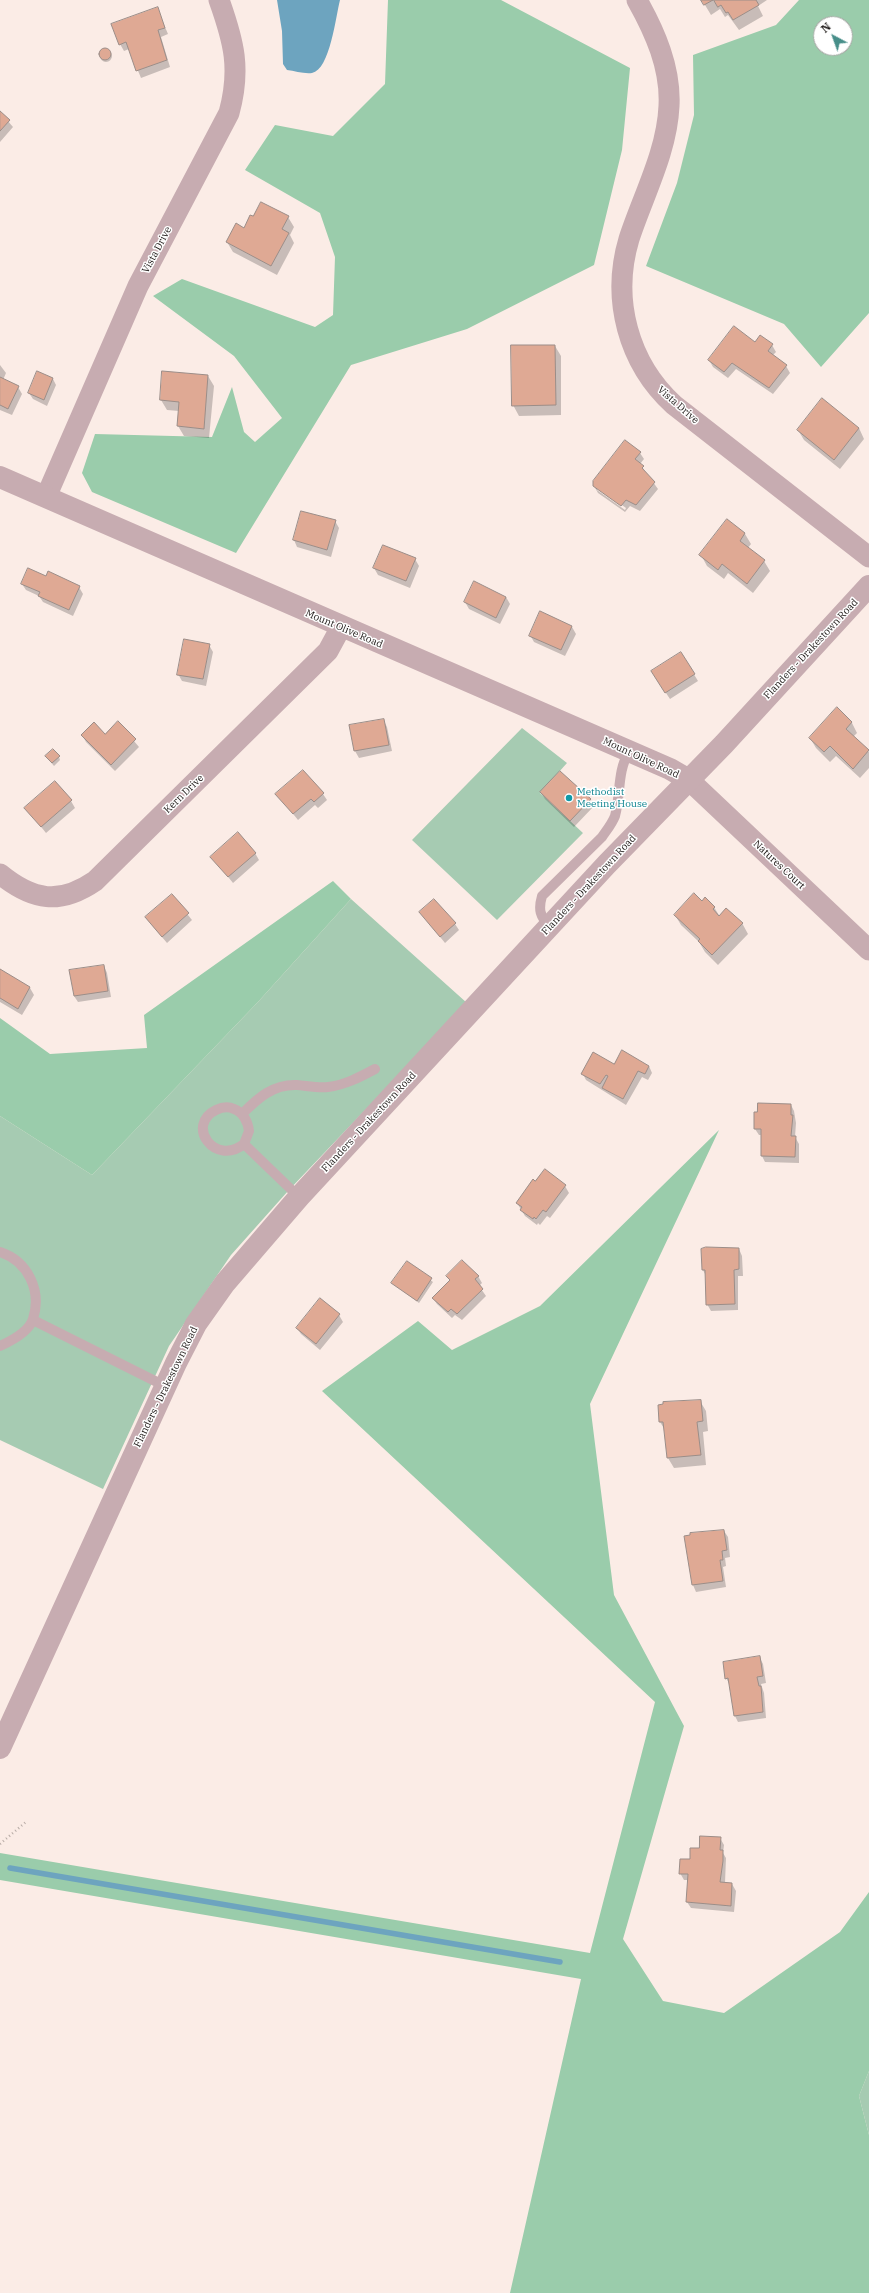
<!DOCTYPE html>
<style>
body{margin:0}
#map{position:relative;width:869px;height:2293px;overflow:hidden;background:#fbece6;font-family:"IBM Plex Serif",serif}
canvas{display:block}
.north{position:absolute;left:813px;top:16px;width:40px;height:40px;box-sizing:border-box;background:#fff;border:1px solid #a4a2a1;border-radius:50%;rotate:319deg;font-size:11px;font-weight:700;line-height:16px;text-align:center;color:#1c1715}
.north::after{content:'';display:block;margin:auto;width:14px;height:18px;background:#478e89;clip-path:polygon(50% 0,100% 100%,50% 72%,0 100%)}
</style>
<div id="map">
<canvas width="869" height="2293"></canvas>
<div class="north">N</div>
</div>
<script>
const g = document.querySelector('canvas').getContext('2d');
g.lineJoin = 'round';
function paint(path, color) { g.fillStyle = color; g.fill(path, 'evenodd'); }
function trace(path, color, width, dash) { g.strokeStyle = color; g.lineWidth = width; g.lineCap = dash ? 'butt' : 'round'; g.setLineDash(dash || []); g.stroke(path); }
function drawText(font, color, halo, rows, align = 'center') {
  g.font = font + ' "IBM Plex Serif",serif'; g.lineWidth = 3; g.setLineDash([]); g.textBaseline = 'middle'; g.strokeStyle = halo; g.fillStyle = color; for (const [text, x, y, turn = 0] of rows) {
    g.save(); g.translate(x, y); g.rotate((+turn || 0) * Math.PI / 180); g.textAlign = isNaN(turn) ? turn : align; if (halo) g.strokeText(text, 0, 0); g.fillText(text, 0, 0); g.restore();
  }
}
paint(new Path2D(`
 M522,728L567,763L540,793L583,833L497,920L412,840Z
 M351,899L467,1003L288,1191L231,1255L169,1346L103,1489L0,1440V1116L92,1175L258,1002Z
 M869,2071V2135L859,2096Z`), '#a6cbb2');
paint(new Path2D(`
 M388,0H501L630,68L622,150L594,265L467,329L351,365L236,553L92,492L82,473L95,434L212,437L232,387L244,432L255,442L282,418L234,356L153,296L182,279L315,327L333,315L335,257L320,213L245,170L275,125L333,136L385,84Z
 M799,0H869V313L821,367L784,324L646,266L677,183L694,115L693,55L776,25ZM821,24H845V48H821Z
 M333,881L351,899L258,1002L92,1175L0,1116V1018L50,1054L147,1048L144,1015Z
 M719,1130L590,1404L614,1595L684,1726L623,1939L663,2001L724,2013L840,1932L869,1892V2071L859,2096L869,2135V2293H510L581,1979L0,1880V1853L590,1953L655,1702L322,1391L418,1321L452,1350L540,1306Z`), '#9accab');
paint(new Path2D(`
 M277,0H340C336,15 330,70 312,73C304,74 295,71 287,70L283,64L282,31Z`), '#6da4bf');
paint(new Path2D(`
 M702,0H767L758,6L763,16L739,30L728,15L725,17L720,9L711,15Z
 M157,8L168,34L161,37L170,67L141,78L129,49L124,51L120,44Z
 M100 56a6 6 0 1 1 12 0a6 6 0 1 1-12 0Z
 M0,112L13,127L0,142Z
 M288,217L294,227L290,235L294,243L277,275L233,252L227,242L244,229Z
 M755,343L772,345L776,352L772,356L786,366L790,373L773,394L736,369L728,378L713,367L709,360Z
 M555,346L561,356V415L519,416L513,405Z
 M0,365L6,373L3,380L18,387L22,394L12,415L0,410Z
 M163,372L208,376L214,386L209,438L184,436L178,426L179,411L167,410L161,400Z
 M53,379L56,385L47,406L33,399L29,393Z
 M859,428L864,439L840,469L804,440L798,430Z
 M640,453L644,459L640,464L658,489L640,511L630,506L625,512L598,493L594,486ZM597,487L626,508L625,510L597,490Z
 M301,512L335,521L339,528L331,557L297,547L294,540Z
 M727,521L745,534L751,544L748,548L764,561L770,571L753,593L728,573L724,579L707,566L701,555Z
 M415,559L419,566L410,588L378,575L374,568Z
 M46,578L79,587L83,594L73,616L43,602L39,596L26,590L22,584Z
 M506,597L510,604L500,624L469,609L465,602Z
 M541,613L572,627L576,634L565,656L534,642L530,635Z
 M209,645L213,652L206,686L182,681L178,674Z
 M681,653L698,681L670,699L656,678Z
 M837,709L852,723L857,733L853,737L869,752V768L860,778L836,756L830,762L816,748L810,738Z
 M384,721L387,727L392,751L359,758L355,751L350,726Z
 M118,722L139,747L115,771L86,742L82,735H105Z
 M59,757L60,760L54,766L48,759Z
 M541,793L590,800L594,806L574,827L545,799Z
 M277,794H323L327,800L318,808L315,805L298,820Z
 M71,801L75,808L46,833L26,808Z
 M255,853L259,860L233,883L212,857Z
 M172,895L192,920L167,943L146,918Z
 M702,902L714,907L720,917L742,923L748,934L718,965L705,952L699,942L681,925L675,915Z
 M420,912L455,924L459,930L445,943Z
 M104,966L107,973L111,997L78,1002L74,996Z
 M0,971L30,988L34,995L22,1015L0,1002Z
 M615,1065L649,1066L652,1073L648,1080L642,1077L626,1105L586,1080L583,1074Z
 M791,1105L794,1111L796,1123L795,1137L799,1144V1163L765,1162L762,1156V1135H759L755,1129Z
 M545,1170L565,1186L569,1193L550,1218L547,1216L540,1225L538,1223L537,1225L525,1216L517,1203Z
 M739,1249L742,1256L743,1276H738V1310L711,1311L707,1304L706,1276L703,1270Z
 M407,1262L433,1282L419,1303L392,1283Z
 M448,1276H478L482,1283L479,1286L486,1296L462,1320L455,1315L452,1318L437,1304L433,1298L451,1281Z
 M320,1299L339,1315L343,1322L320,1350L301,1334L297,1328Z
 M700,1401L706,1411L708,1431L703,1432L706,1465L674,1468L668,1458L665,1430L660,1422Z
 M724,1531L728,1537L730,1557L725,1558L726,1566L723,1567L726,1587L696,1592L693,1585L685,1537Z
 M760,1658L763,1664L766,1683L761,1684L764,1693L766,1718L738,1722L735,1716L730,1685L726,1678Z
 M720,1838L724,1845L723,1853L726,1858L725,1883L732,1884L736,1891L734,1912L691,1908L687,1902L688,1880H684L680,1873L700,1849Z`), '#0003');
trace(new Path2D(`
 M10,1868L560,1962`), '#6da4bf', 5.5);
const building = new Path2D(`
 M701,0H713L704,5Z
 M714,0H756L759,5L733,20L728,12L726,13L721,5L718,7Z
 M158,7L165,28L158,30L167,60L136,71L126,42L119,45L111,24Z
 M99 54a6 6 0 1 1 12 0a6 6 0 1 1-12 0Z
 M0,111L10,120L0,131Z
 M261,202L289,216L282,229L289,233L271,266L226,242L236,223L244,228L250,215L253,216Z
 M734,326L755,342L760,335L773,344L768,351L787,365L769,388L732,363L724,372L708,360Z
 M511,345H555L556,405L512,406Z
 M37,371L53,378L44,400L28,393Z
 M162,371L208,375L204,429L177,426L179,402L160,400Z
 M0,377L19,386L8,409L0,405Z
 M822,398L859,428L834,460L797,430Z
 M625,440L641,452L635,459L644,466L642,468L655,482L636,505L626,500L621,506L593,486V481Z
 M301,511L336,520L327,550L293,540Z
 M727,519L745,533L740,541L765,560L747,584L722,564L718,570L699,555Z
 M383,545L416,558L406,581L373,568Z
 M28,568L46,576L48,571L80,586L69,610L38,596L40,592L21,584Z
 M474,581L506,597L496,618L464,602Z
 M540,611L572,626L561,650L529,636Z
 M184,639L210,644L203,679L177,675Z
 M681,652L695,674L665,693L651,671Z
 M837,707L852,722L846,729L869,750L853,769L830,746L824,752L809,738Z
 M384,719L389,745L354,751L349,725Z
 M118,721L136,739L111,765L81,735L94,722L105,734Z
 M53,749L60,756L52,763L45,756Z
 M303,770L324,793L314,802L311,799L293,814L275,794Z
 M560,771L591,799L570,821L540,792Z
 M55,781L72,800L41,827L24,808Z
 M238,832L256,853L228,877L210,857Z
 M694,893L702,901L705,897L715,907L713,909L719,916L726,908L743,923L712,955L698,941L700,939L674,915Z
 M172,894L189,913L162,937L145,917Z
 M434,899L456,923L440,937L419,912Z
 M104,965L108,991L74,996L69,970Z
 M0,969L30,987L18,1009L0,998Z
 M622,1050L649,1066L645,1074L638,1071L623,1099L602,1088L608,1076L606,1075L600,1084L581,1074L593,1052L614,1064Z
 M758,1103L791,1104V1115H793L791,1136H796L795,1157L761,1156V1129H754V1112H757Z
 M545,1169L566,1185L546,1212L543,1210L536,1219L534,1217L533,1219L520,1210L522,1207L516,1203L533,1179L535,1181Z
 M706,1247L739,1248V1269L734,1270L735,1304L706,1305L705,1270H702L701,1249Z
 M462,1260L479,1276L475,1279L483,1289L457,1314L451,1309L448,1312L432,1298L450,1280L446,1276Z
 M407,1261L432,1278L417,1301L391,1283Z
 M320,1298L340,1314L316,1344L296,1328Z
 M701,1400L703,1421L697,1422L701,1455L667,1458L663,1422H659L658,1405L663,1404V1402Z
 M724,1530L727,1550L722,1551L723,1560H720L723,1581L692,1585L684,1536L690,1535V1533Z
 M760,1656L763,1676L757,1677L759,1686H761L763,1712L734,1716L728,1678L725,1679L723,1662Z
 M700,1836L721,1837L720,1850H723V1861L720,1882L732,1883L731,1906L686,1902L688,1874H679L680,1859H690V1848H699Z`);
paint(building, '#dfa994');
trace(building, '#9b8d88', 1);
trace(new Path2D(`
 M0,1844L27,1821`), '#b7aba6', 2.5, [1, 3]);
trace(new Path2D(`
 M550,927C540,916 538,910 542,896L602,837C606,831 612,824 615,816C621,794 617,771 629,752
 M242,1114C258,1098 273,1084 297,1085C308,1086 318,1088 328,1087C345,1085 360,1077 375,1069
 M244,1144C215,1167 185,1125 216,1110C222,1107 228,1106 234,1109C243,1112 248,1122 249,1131L244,1144L299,1197
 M0,1252C28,1261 42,1291 33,1319C29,1332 11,1341 0,1346
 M33,1320L165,1386`), '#c7acb1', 10);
trace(new Path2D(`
 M637,0C655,32 671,68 669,106C667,152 643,196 629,239C611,299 628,363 674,405L869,557
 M46,497L138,286L229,113C241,69 234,42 219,0
 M689,780L869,950
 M0,874C33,901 60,905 95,881L328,651L341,627`), '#c7acb1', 21);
trace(new Path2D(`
 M0,477L670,769L689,780
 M0,1748L176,1363L196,1324L225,1283L299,1197L607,864L724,744L869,586`), '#c7acb1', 22);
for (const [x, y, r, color] of [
 [569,798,4,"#0f9aa8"]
]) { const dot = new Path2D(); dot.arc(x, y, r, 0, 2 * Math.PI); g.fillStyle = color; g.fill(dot); trace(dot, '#fff', 1.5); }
drawText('10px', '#1c1715', '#fff', [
 ["Vista Drive",157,250,-62],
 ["Vista Drive",678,405,41],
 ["Mount Olive Road",344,629,23],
 ["Flanders - Drakestown Road",811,649,-47],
 ["Mount Olive Road",641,758,25],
 ["Kern Drive",184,794,-44],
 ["Natures Court",779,865,43],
 ["Flanders - Drakestown Road",589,885,-47],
 ["Flanders - Drakestown Road",369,1122,-47],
 ["Flanders - Drakestown Road",166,1387,-64]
]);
drawText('10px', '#0d838f', '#fff', [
 ["Methodist",577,792],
 ["Meeting House",577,804]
], 'left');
</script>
